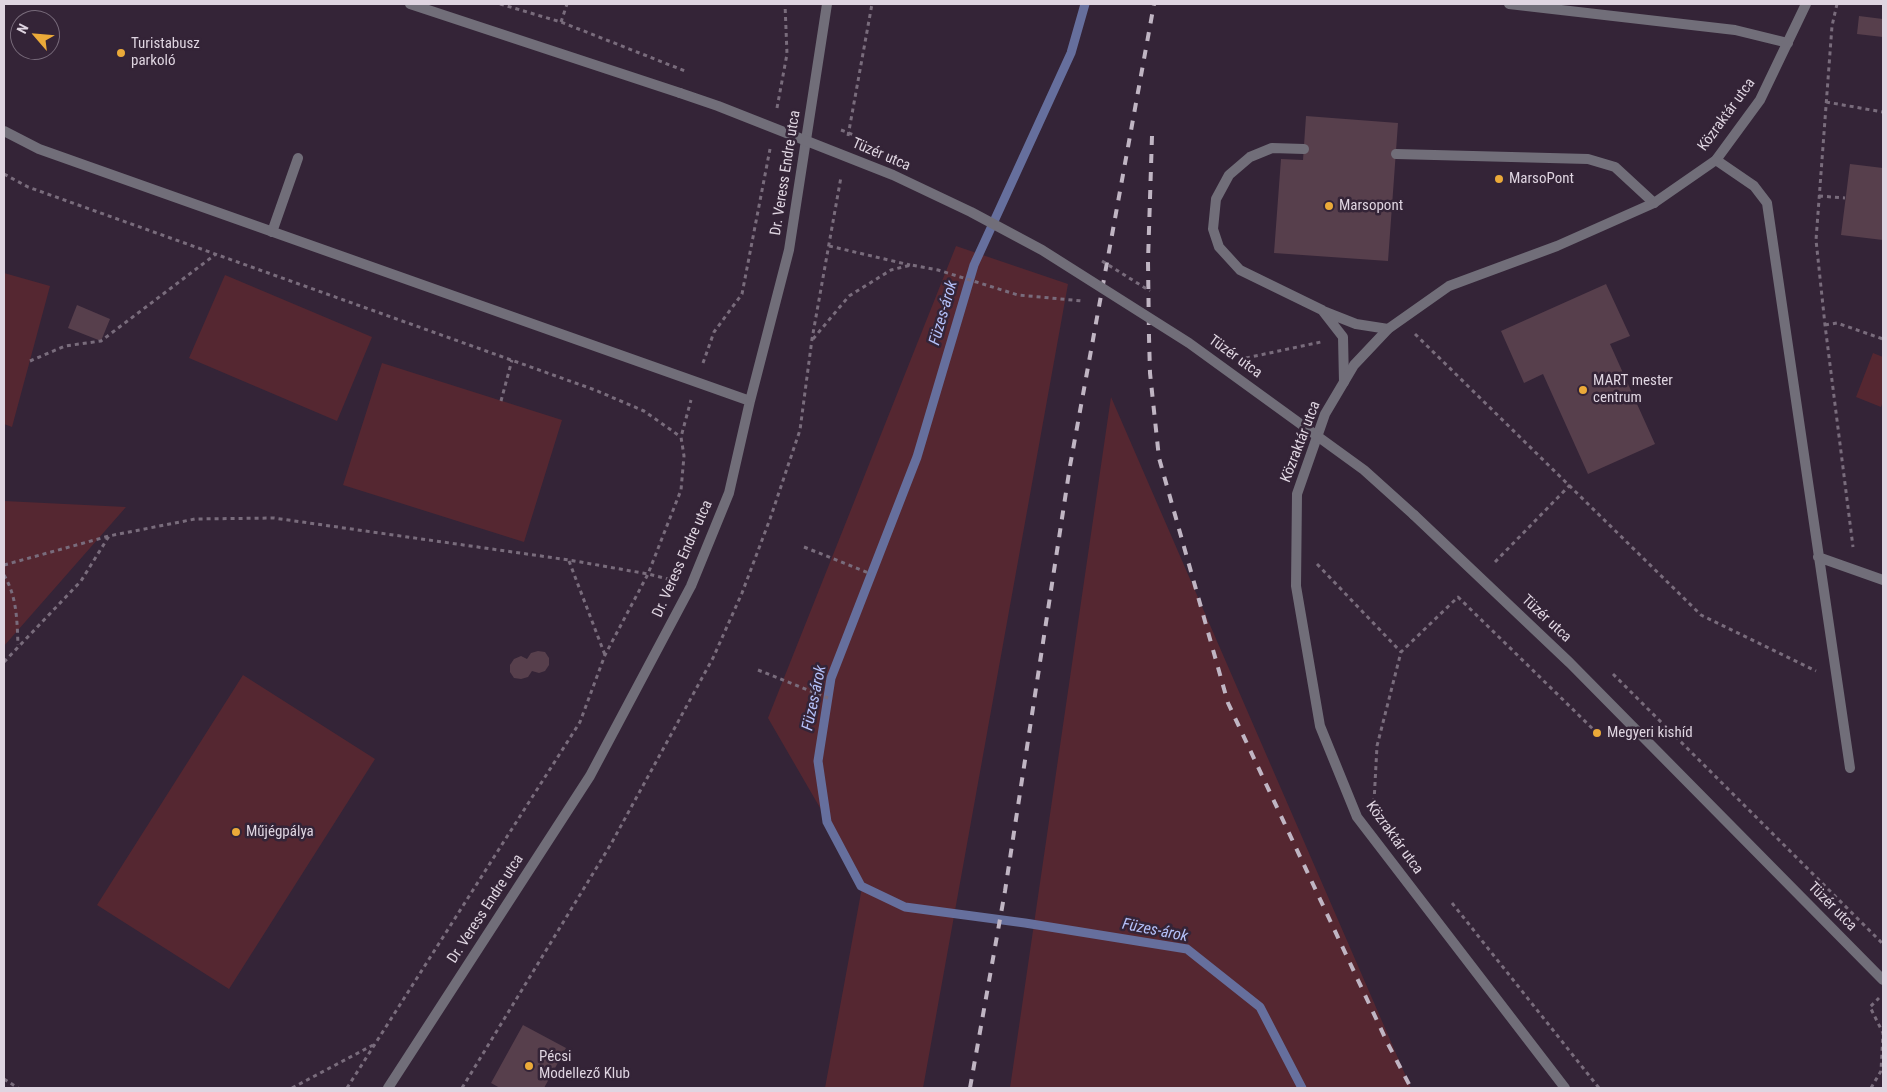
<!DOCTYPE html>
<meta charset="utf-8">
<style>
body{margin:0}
#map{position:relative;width:1887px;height:1092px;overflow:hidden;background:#342437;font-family:"Roboto Condensed",sans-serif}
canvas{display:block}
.frame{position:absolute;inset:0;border:5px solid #dfd5e1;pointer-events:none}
.north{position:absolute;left:10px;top:10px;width:50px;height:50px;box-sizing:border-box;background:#342437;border:1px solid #786b7b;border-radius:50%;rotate:297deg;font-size:14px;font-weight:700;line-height:20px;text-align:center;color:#dfd5e1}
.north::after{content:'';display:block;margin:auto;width:18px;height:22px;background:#ebaa39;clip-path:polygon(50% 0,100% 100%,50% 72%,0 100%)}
</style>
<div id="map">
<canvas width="1887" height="1092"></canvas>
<div class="frame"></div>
<div class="north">N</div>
</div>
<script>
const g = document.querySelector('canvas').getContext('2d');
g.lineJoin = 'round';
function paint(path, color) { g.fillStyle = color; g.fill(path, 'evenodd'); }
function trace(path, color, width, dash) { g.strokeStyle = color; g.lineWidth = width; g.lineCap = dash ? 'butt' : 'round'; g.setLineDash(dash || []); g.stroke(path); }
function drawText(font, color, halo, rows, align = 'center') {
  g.font = font + ' "Roboto Condensed",sans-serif'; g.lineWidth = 5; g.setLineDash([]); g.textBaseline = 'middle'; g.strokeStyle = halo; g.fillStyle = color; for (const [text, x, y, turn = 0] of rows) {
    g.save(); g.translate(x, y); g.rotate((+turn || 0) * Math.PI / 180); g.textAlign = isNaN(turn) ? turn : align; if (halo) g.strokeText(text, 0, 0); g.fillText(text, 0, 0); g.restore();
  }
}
paint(new Path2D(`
 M956,246L1068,284L923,1088H825L863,882L768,718Z
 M4,273L50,286L12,427L4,424Z
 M225,275L372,337L337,421L189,358Z
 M1873,353L1883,357V401L1881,407L1856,397Z
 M382,363L562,420L524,542L343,485Z
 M1111,397L1411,1088H1010Z
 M4,501L126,507L4,646Z
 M243,675L375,759L229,989L97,905Z`), '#552731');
trace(new Path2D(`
 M1085,4L1071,53L974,265L917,457L831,678L818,761L827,822L861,886L905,907L1025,923L1187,949L1260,1007L1302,1088`), '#666f9d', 9);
paint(new Path2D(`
 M1859,16L1883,19V37L1857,34Z
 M1306,116L1398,123L1388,261L1274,253L1281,159L1303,160Z
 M1850,164L1883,168V240L1841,235Z
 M1606,284L1630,336L1610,344L1655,444L1588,474L1543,374L1524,383L1501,331Z
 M77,305L110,319L101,341L68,328Z
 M538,651L545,652L549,658V665L545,671L539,673L532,671L528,677L521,679L514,678L510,672V665L514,659L521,656L527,659L531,653Z
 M523,1025L566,1048L544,1088H500L491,1083Z`), '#573f4c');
trace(new Path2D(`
 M500,4L561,22L685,71
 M1837,4L1832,26L1816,240L1825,325L1853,547
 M561,22L567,4
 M1826,102L1883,112
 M777,108L787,54L785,4
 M848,136L872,4
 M4,174L28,187L595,390L644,411L681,437
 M1819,196L1845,198
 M829,246L910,265
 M1825,325L1837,323L1883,339
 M1415,334L1701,615L1816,671
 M813,339L849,296L891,270L911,265L938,270L1018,295L1082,301
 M1246,358L1321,342
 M30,361L65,346L101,341L216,254
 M703,363L714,332L742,294L770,149
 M501,401L512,360
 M804,547L871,574
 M569,561L605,655
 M1495,562L1570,485
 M1317,564L1401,652
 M4,565L109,536
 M4,575C17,597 17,620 18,645
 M4,662L81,581L109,536L195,519L274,518L569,560L648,574L672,580
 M758,670L828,698
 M1613,674L1883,944
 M1374,802L1377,746L1401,652L1458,597L1597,733
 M1452,903L1599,1088
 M4,1079L18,1088
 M292,1088L373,1045
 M347,1088L580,722L605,655L648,574L681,490L684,456L681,437L691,400
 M462,1088L611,844L713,658L742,593L770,519L800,430L812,339L841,177
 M1871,1088L1881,1071L1883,1033L1870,1007L1879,998`), '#796c7c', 3, [4, 4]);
trace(new Path2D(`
 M1509,4L1735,30L1788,43
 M1304,149L1272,148L1250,157L1229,175L1216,199L1213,229L1219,247L1240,270L1322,310L1343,337L1344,382
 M1396,154L1588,159L1615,167L1654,203
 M1716,160L1754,186L1767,203L1850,768
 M272,232L298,158
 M1323,311L1356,324L1388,329
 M1818,557L1883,580`), '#716e79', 10);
trace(new Path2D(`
 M1565,1088L1357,817L1320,726L1296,586L1297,494L1325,414L1354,365L1388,329L1449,286L1557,246L1654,203L1716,160L1760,100L1806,4`), '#716e79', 10);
trace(new Path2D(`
 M410,4L680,93
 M4,131L39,149L750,401
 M1414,515L1570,663L1883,980
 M388,1088L590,776L691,586L729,493L750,401L789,250L827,4`), '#716e79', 10);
trace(new Path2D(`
 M1152,136L1148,261L1149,337L1150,373L1159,458L1228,703L1388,1044L1411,1088
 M970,1088L1005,891L1070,466L1154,4`), '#c0b5c3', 4, [9, 9]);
trace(new Path2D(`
 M841,130L854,135
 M1102,261L1150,291`), '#796c7c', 3, [4, 4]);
trace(new Path2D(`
 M680,93L718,106L893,175L971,212L1042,250L1189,343L1364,470L1414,515`), '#716e79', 10);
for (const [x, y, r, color] of [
 [121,53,5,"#ebaa39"],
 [1499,179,5,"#ebaa39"],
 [1329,206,5,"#ebaa39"],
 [1583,390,5,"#ebaa39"],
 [1597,733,5,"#ebaa39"],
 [236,832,5,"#ebaa39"],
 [529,1066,5,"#ebaa39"]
]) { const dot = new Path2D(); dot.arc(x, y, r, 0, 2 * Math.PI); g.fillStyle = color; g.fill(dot); trace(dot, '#342437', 2); }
drawText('15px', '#dfd5e1', '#342437', [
 ["Turistabusz",131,44],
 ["parkoló",131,61],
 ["MarsoPont",1509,179],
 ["Marsopont",1339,206],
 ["MART mester",1593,381],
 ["centrum",1593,398],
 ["Megyeri kishíd",1607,733],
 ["Műjégpálya",246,832],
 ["Pécsi",539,1057],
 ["Modellező Klub",539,1074]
], 'left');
drawText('15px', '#dfd5e1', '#342437', [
 ["Közraktár utca",1727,115,-54],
 ["Tüzér utca",881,155,23],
 ["Dr. Veress Endre utca",786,173,-81],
 ["Tüzér utca",1235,357,36],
 ["Közraktár utca",1301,442,-69],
 ["Dr. Veress Endre utca",683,559,-66],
 ["Tüzér utca",1546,619,43],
 ["Közraktár utca",1394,838,54],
 ["Tüzér utca",1832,907,45],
 ["Dr. Veress Endre utca",486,909,-57]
]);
drawText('italic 16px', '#b4c0f9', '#342437', [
 ["Füzes-árok",944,313,-74],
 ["Füzes-árok",815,698,-78],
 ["Füzes-árok",1155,931,11]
]);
</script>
